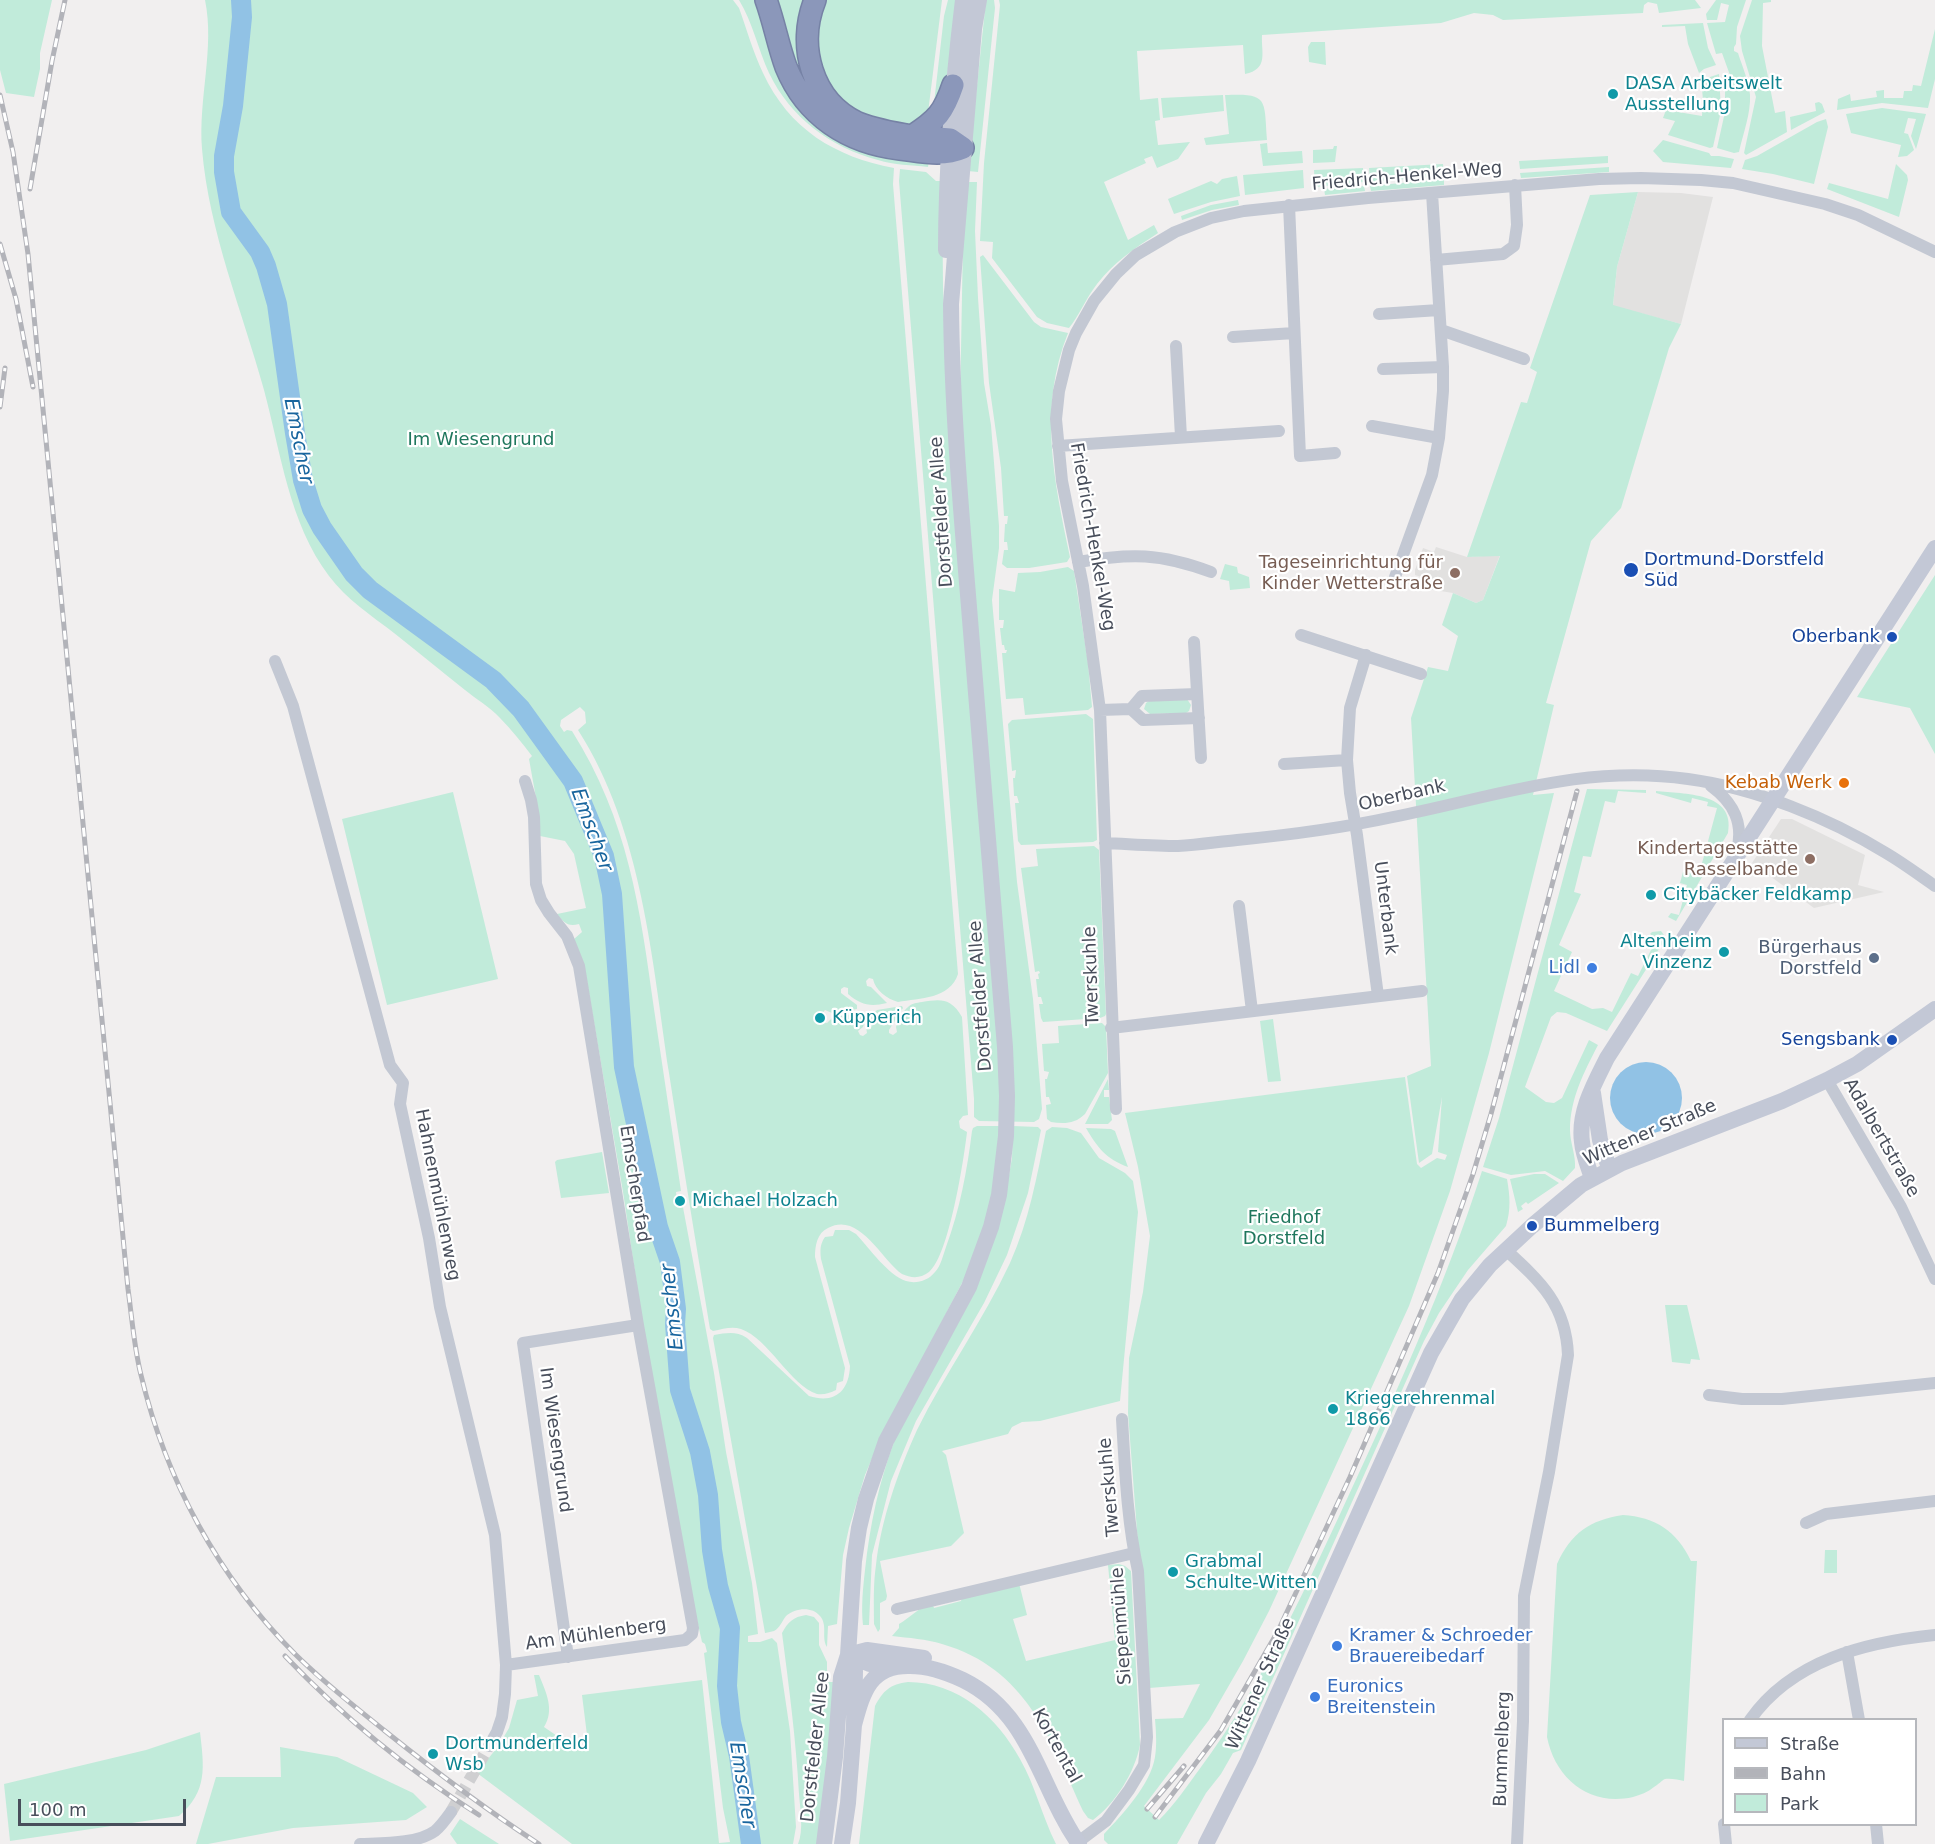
<!DOCTYPE html>
<meta charset="utf-8">
<style>
body{margin:0}
#map{position:relative;width:1935px;height:1844px;overflow:hidden;background:#f1efef;font-family:"DejaVu Sans",sans-serif}
canvas{display:block}
.legend{position:absolute;left:1722px;top:1718px;width:195px;height:108px;box-sizing:border-box;background:#fff;border:2px solid #b6b8bd;margin:0;padding:8px 10px;list-style:none;font-size:18px;color:#484e5b}
.legend li{display:flex;align-items:center;gap:12px;height:30px}
.legend b{width:30px;border:2px solid #b6b8bd}
.scale{position:absolute;left:18px;top:1799px;width:168px;height:27px;box-sizing:border-box;border:3px solid #484e5b;border-top:0;padding-left:8px;font-size:18px;line-height:21px;white-space:nowrap;color:#484e5b;-webkit-text-stroke:4px #fff;paint-order:stroke}
</style>
<div id="map">
<canvas width="1935" height="1844"></canvas>
<ul class="legend">
<li><b style="height:8px;background:#c3c8d6"></b>Straße</li>
<li><b style="height:8px;background:#b2b3b9"></b>Bahn</li>
<li><b style="height:16px;background:#c1ebda"></b>Park</li>
</ul>
<div class="scale">100 m</div>
</div>
<script>
const g = document.querySelector('canvas').getContext('2d');
g.lineJoin = 'round';
function paint(path, color) { g.fillStyle = color; g.fill(path, 'evenodd'); }
function trace(path, color, width, dash) { g.strokeStyle = color; g.lineWidth = width; g.lineCap = dash ? 'butt' : 'round'; g.setLineDash(dash || []); g.stroke(path); }
function drawText(font, color, halo, rows, align = 'center') {
  g.font = font + ' "DejaVu Sans",sans-serif'; g.lineWidth = 4.5; g.setLineDash([]); g.textBaseline = 'middle'; g.strokeStyle = halo; g.fillStyle = color; for (const [text, x, y, turn = 0] of rows) {
    g.save(); g.translate(x, y); g.rotate((+turn || 0) * Math.PI / 180); g.textAlign = isNaN(turn) ? turn : align; if (halo) g.strokeText(text, 0, 0); g.fillText(text, 0, 0); g.restore();
  }
}
paint(new Path2D(`
 M1638,192L1681,193L1713,197L1681,324L1613,306L1617,267Z
 M1436,547L1467,557L1500,555L1483,600L1476,603L1453,593L1421,588L1424,578L1415,575V570L1423,548L1434,552Z
 M1781,819H1792L1865,855L1858,885L1884,892L1814,908L1752,863Z`), '#e2e1e0');
paint(new Path2D(`
 M0,0H52L40,53V69L34,97L6,93L0,70Z
 M205,0H733L739,8C747,30 753,52 763,73C789,129 835,157 894,168L893,184L958,974C950,999 920,998 898,1002C887,999 875,990 873,979L869,978L866,981L867,986L871,987L887,1003C870,1007 861,1005 848,994V988L844,987L841,989V993L857,1005V1009L832,1013L825,1010L820,1016L822,1022L827,1023L833,1017L869,1012L863,1027L858,1031L860,1035L863,1036L867,1033C865,1025 870,1016 877,1010L902,1006L903,1008L889,1030V1033L893,1035L897,1032L896,1027C899,1020 902,1012 908,1007C912,1003 916,1003 922,1002C941,999 951,998 962,1017L968,1115L963,1116L959,1121L960,1128L967,1132C964,1159 949,1256 929,1272C920,1279 911,1278 902,1274C881,1259 859,1211 828,1228C817,1233 815,1246 815,1257L845,1368L843,1381L837,1383L836,1390C830,1393 824,1395 817,1394C791,1386 768,1338 741,1329C732,1326 723,1329 713,1331L710,1329C696,1244 682,1159 669,1073C652,959 642,830 578,730L586,723L585,712L580,707L561,720L560,726L564,732L567,730L572,731C628,820 640,907 654,1009C663,1070 672,1130 681,1191L676,1192L677,1202H682L714,1373L726,1452L752,1583L758,1634L748,1636V1642H760L772,1638L777,1643L790,1731L796,1827L793,1844H572L477,1773L499,1745L509,1728L517,1700L538,1696L534,1675H539C546,1692 555,1710 544,1727L579,1751H589L582,1695L702,1680L719,1843L730,1842L723,1808L704,1653L707,1652L705,1644L702,1642L693,1602L646,1346L623,1192L584,964L574,939L582,932L579,924C568,927 564,923 557,914L586,908L574,854L565,841L540,836L536,798L529,759L532,756C522,743 512,730 500,718C490,707 476,699 465,690C441,671 418,652 394,633C372,616 346,599 329,576C289,523 281,453 264,390C242,310 209,232 202,149C198,99 215,48 205,0Z
 M739,0H760L783,72L929,160L928,167C912,165 894,165 878,160C831,148 790,117 769,73C758,49 753,23 739,0Z
 M772,0H808L806,76L807,93Z
 M821,0H942L927,121L914,128L851,113L819,76L811,33Z
 M948,0H957L945,93L934,103L944,16Z
 M986,0H994L995,8L978,172L968,171Z
 M999,0H1695L1701,8L1659,13L1657,4L1648,2L1644,5L1643,13L1503,20L1493,15L1474,13L1441,23L1262,35C1261,53 1269,69 1245,74L1243,45L1137,51L1140,100L1158,98L1160,120L1155,121L1158,145L1190,142L1178,159L1157,168L1152,156L1144,159L1146,163L1104,182L1128,240L1154,225L1158,233C1135,248 1113,263 1097,284C1086,298 1079,316 1069,328L1047,323L1037,317L992,258L993,242L980,241L984,163L1000,5Z
 M1716,0H1746L1737,27L1736,44L1734,47V51L1738,53C1742,66 1749,81 1750,95C1751,113 1743,134 1739,152L1734,153L1717,148L1725,112V80L1731,78L1722,53L1716,54L1707,23L1725,22L1729,5L1721,3L1717,20H1707L1706,14Z
 M1752,0H1771V2L1763,3L1762,46L1775,113L1785,111L1787,132L1746,155L1744,153L1756,97L1742,51L1740,36Z
 M1703,23L1708,48L1716,65L1704,69L1699,73L1688,44L1685,26L1662,27V25Z
 M1935,29V79L1928,108L1882,103L1837,110L1838,99L1850,94L1851,101L1877,97L1876,91L1884,90V98H1903L1904,91H1912L1913,85L1921,86Z
 M1311,42H1325L1326,65L1309,62L1308,47Z
 M1719,74L1721,111L1713,147L1710,148L1668,135L1675,121L1663,118L1666,110L1702,116L1703,100L1701,78L1705,76L1707,78Z
 M1223,95L1224,111L1163,118L1161,98Z
 M1225,95C1269,93 1264,99 1267,140L1206,145L1204,138L1229,134Z
 M1819,102L1822,104L1825,112L1791,130L1790,117L1816,111L1815,103Z
 M1882,108L1926,114L1916,149L1911,136L1916,119L1908,118L1904,133L1908,134L1914,150L1907,156L1898,157L1901,145L1851,133L1846,114Z
 M1826,119L1828,127L1814,184L1773,174L1742,169L1745,160L1757,156L1817,122Z
 M1663,140L1709,153L1711,156H1719L1734,159L1731,168L1663,162L1653,151Z
 M1267,143L1268,153L1302,151L1303,163L1263,166L1260,144Z
 M1334,146H1337L1335,162L1313,163V150L1333,149Z
 M1608,156V163L1520,169L1519,161Z
 M1443,164L1444,176L1370,182L1369,168Z
 M1896,164L1907,175L1908,180L1899,217L1827,189L1829,183L1888,199Z
 M1609,167V172L1521,178L1520,173Z
 M1363,168L1364,182L1315,187L1314,170Z
 M900,169L926,172L936,181H942L943,286L952,476L960,404L963,241L967,182H977L975,231L978,298L984,383L991,425L999,526V548L992,600L1017,882L1033,999L1042,1109L1039,1119L1034,1122L979,1121L974,1117V1099L899,181Z
 M1303,170L1304,188L1245,195L1243,175Z
 M1237,176L1240,196L1211,202L1174,214L1168,199L1211,181L1217,184L1222,179Z
 M1444,179V185L1371,191L1370,186Z
 M1364,186L1365,191L1325,195L1324,189Z
 M1638,192L1617,267L1613,305L1681,324L1669,348L1621,508L1591,541L1546,703L1554,705L1533,795L1554,793L1489,1053L1450,1191L1409,1306L1269,1611L1243,1661L1209,1720L1144,1806L1159,1820C1174,1805 1188,1785 1201,1767C1259,1689 1300,1600 1341,1512C1393,1400 1444,1289 1482,1171L1507,1179C1510,1196 1511,1209 1506,1226L1468,1270L1439,1313L1424,1341L1241,1750L1233,1753L1221,1774L1206,1793L1177,1844H1108L1104,1840V1834C1122,1815 1151,1784 1155,1757C1157,1745 1156,1731 1155,1719L1183,1718L1200,1684L1149,1688L1128,1413L1129,1358L1143,1292L1150,1236L1138,1167L1125,1113L1405,1077L1417,1164L1421,1168L1437,1158L1445,1160L1447,1155L1438,1152L1442,1097L1432,1154L1419,1163L1407,1076L1431,1066L1411,718L1428,667L1448,671L1458,636L1442,625L1453,593L1476,603L1483,600L1500,556L1467,557L1521,402L1527,403L1537,372L1530,368L1590,195Z
 M1238,200L1239,205L1212,210L1182,220L1181,216L1211,205Z
 M983,255L1034,322L1041,327L1068,333C1038,408 1054,481 1070,557L1067,562L1029,568H1007L1002,564L1004,550H1008L1007,542H1004L1005,524H1007L1008,516H1004L1001,468L989,383L980,257Z
 M1225,564L1237,567L1238,573L1249,577L1250,588L1230,590L1229,581L1220,579Z
 M1068,567L1074,571L1088,663L1092,707L1088,710L1025,715L1023,698L1006,699L1002,653H1006L1007,650H1005L1004,645H1002L1000,628H1003L1004,620H999V589L1015,592L1018,573L1040,572Z
 M1935,575V754L1910,708L1857,697Z
 M1187,699L1191,705L1189,711L1186,713L1150,714L1144,709L1146,703L1149,701Z
 M1086,714L1093,719L1097,840L1093,842L1021,845L1018,841L1015,803H1019L1017,796H1014L1013,778H1015L1016,770L1012,771L1008,724L1012,720Z
 M1587,789L1646,790V793L1618,791L1615,803L1605,801L1591,857L1583,856L1574,892L1581,894L1559,945L1572,952L1554,991L1592,1009L1603,1008L1612,1012L1631,973L1638,976L1656,940L1650,934L1652,932L1661,931L1666,938L1607,1031L1566,1013L1557,1012L1551,1017L1525,1087L1546,1102L1554,1103L1562,1098L1589,1040L1598,1045C1584,1072 1570,1099 1570,1130C1570,1143 1576,1155 1575,1168L1563,1181L1545,1171L1511,1175L1483,1167L1499,1118Z
 M1656,791C1684,794 1736,792 1728,833L1676,921L1668,917L1671,913L1679,915L1687,885L1680,883L1683,872L1690,873L1692,865L1701,867L1717,808L1707,806L1708,802L1692,798L1691,803L1656,793Z
 M453,792L498,979L387,1005L342,819Z
 M1094,846L1099,850L1106,1014L1105,1016L1100,1018L1043,1022L1041,1018L1039,1004H1043L1041,997H1038L1036,979H1039L1038,974L1040,973L1039,971L1035,972L1021,868L1038,866L1036,849Z
 M1273,1019L1281,1081L1268,1082L1260,1021Z
 M1102,1023L1106,1027L1108,1073L1085,1114C1075,1124 1064,1124 1051,1122L1047,1119L1046,1105L1051,1104L1049,1097H1046L1045,1079H1047L1049,1072L1044,1071L1042,1044L1059,1043L1058,1026Z
 M1108,1079L1109,1090H1104V1097H1109L1112,1120L1108,1124H1085Z
 M977,1126H1002L992,1200L974,1260L879,1442L865,1475L849,1528L843,1555L837,1624L828,1626L827,1647C821,1638 828,1625 820,1616C812,1606 795,1608 786,1616C782,1621 780,1628 774,1631C771,1632 769,1632 765,1633L713,1338L714,1335C727,1333 736,1331 747,1338L809,1396C834,1404 849,1392 850,1366L821,1259C820,1250 820,1244 825,1237L833,1236L835,1230H849L856,1234C869,1248 889,1276 906,1281C916,1284 928,1281 935,1272C941,1266 943,1255 946,1247C960,1209 967,1171 972,1131L973,1128Z
 M1013,1126L1038,1127L1041,1130L1028,1193L1007,1255L984,1303L916,1421L891,1481L872,1555L869,1625H863C861,1607 863,1588 865,1570C870,1524 879,1482 895,1439L1006,1192L1012,1158Z
 M1052,1127L1067,1128L1081,1133L1099,1158L1125,1173L1133,1181L1138,1212L1120,1401L1040,1421L1022,1422L1012,1427L1008,1434L942,1451L946,1455L964,1533L951,1546L880,1561L887,1596L886,1600L880,1603V1629L878,1632L874,1624C874,1605 873,1585 876,1565C881,1520 898,1472 917,1430C945,1373 983,1321 1010,1263C1029,1221 1037,1176 1046,1131Z
 M1086,1128L1111,1129L1115,1131L1128,1167C1106,1159 1097,1147 1086,1128Z
 M602,1152L609,1193L561,1198L555,1162L557,1160Z
 M1534,1174H1545L1559,1183L1528,1204L1526,1202L1521,1206L1523,1209L1518,1212L1510,1179Z
 M1665,1305H1687L1700,1360L1691,1359L1690,1364L1672,1362Z
 M1623,1515C1655,1517 1677,1531 1691,1561H1697L1684,1781C1679,1780 1671,1778 1665,1779C1662,1780 1658,1785 1654,1787C1648,1792 1640,1795 1633,1797C1589,1807 1555,1778 1547,1737L1557,1564C1571,1533 1590,1520 1623,1515Z
 M1825,1550H1837V1573H1824Z
 M1119,1564L1125,1566L1131,1571L1140,1745C1135,1772 1115,1804 1093,1820L1088,1818L1083,1811C1051,1740 1026,1668 942,1644C926,1639 909,1638 892,1636L899,1628V1624C910,1618 920,1606 932,1603L934,1608L961,1601L962,1596L1019,1583L1027,1615L1013,1619L1026,1661L1115,1640L1108,1565Z
 M806,1615L814,1617L819,1623V1645L827,1662V1682H834L831,1738L818,1844H798C804,1830 800,1808 799,1794C796,1740 789,1687 782,1633C788,1622 793,1617 806,1615Z
 M908,1682C958,1682 997,1717 1020,1759C1035,1785 1042,1816 1056,1844H859L875,1706C883,1691 890,1684 908,1682Z
 M200,1732C204,1767 208,1791 179,1816L10,1841L4,1784L146,1750Z
 M280,1747L337,1757L413,1793L427,1807L406,1820L293,1828L208,1844H196L216,1777H281Z
 M460,1819L499,1844H457L450,1834Z`), '#c1ebda');
paint(new Path2D(`
 M1610 1098a36 36 0 1 1 72 0a36 36 0 1 1-72 0Z`), '#91c2e5');
trace(new Path2D(`
 M241,0L242,17L233,106L224,156V172L231,212L260,252L266,266L277,304L295,433L303,480L312,509L322,528L354,574L370,590L493,680L521,709L573,781L604,856L612,894L624,1067L658,1227L670,1262L676,1309L675,1324L680,1390L700,1452L708,1495L712,1550L718,1586L730,1628L727,1686L731,1722L739,1756L751,1844`), '#91c2e5', 20);
trace(new Path2D(`
 M451,1812L489,1746`), '#cfcfd1', 12, [12, 6]);
const highway = new Path2D(`
 M766,0C774,22 778,45 786,67C806,116 848,143 900,149C923,152 942,157 963,148
 M815,0C797,45 811,101 858,123C876,130 893,133 912,136C937,120 944,112 953,85
 M912,136L950,139L963,148`);
trace(highway, '#7682a5', 24);
trace(new Path2D(`
 M1289,205L1300,456L1335,453
 M1436,260L1503,254L1514,246L1517,225L1515,185
 M1379,314L1439,310
 M1441,330L1524,359
 M1233,337L1294,333
 M1176,346L1181,437
 M1383,369L1443,367
 M1372,426L1439,438
 M1058,446L1279,431
 M1078,562C1131,553 1160,553 1211,572
 M1395,577L1432,475L1439,438L1443,391V367L1432,193
 M1301,635L1421,674
 M1194,642L1201,758
 M1366,655L1350,708L1347,760L1350,793L1357,835L1378,996
 M275,661L293,706L390,1065L403,1083L400,1104L429,1238L440,1307L495,1535L506,1665L505,1694L502,1717L497,1732L489,1746
 M1131,709L1142,696L1197,694
 M1100,710L1131,709L1143,720L1199,718
 M1284,764L1347,760
 M1711,786C1734,803 1744,823 1737,851
 M1105,843C1129,844 1154,846 1178,846C1197,845 1217,842 1237,840C1289,835 1342,828 1393,817C1495,797 1582,764 1688,779C1755,788 1829,818 1886,853C1903,863 1919,875 1935,886
 M1239,906L1252,1011
 M1111,1028L1422,991
 M1827,1080L1901,1207L1935,1279
 M1116,1109L1100,710L1083,586L1062,481L1056,419L1059,391L1069,350L1076,333L1094,301L1116,274L1136,255L1175,232L1211,218L1244,211L1368,198L1599,179L1641,178L1701,180L1733,183L1825,204L1858,215L1935,252
 M1506,1250C1541,1282 1566,1305 1568,1355L1549,1472L1524,1596L1523,1721L1517,1844
 M1709,1395L1742,1399H1782L1935,1383
 M1806,1523L1826,1514L1935,1501
 M897,1609L1134,1553
 M1847,1652L1859,1720
 M568,1657L523,1343L638,1325
 M506,1665L685,1640L692,1634L693,1628L638,1325L579,966L567,936L549,913L541,900L536,884L534,817L531,800L525,781
 M1750,1720C1792,1660 1866,1642 1935,1635
 M1724,1824L1726,1844
 M1876,1824L1878,1844
 M1078,1842L1106,1821L1129,1790L1144,1765L1147,1737L1138,1571C1127,1521 1125,1469 1122,1419
 M360,1844C383,1843 417,1844 435,1831C441,1826 446,1819 451,1812`), '#c3c8d3', 12);
trace(new Path2D(`
 M946,250C946,166 953,83 963,0
 M1593,1093L1600,1140L1609,1168
 M1592,1178C1588,1166 1583,1154 1582,1142C1578,1112 1594,1084 1607,1058L1935,548
 M848,1655L867,1650L924,1658
 M848,1655L870,1664L894,1666
 M854,1725C863,1692 870,1665 910,1666C929,1666 946,1672 963,1680C1032,1714 1039,1787 1079,1844
 M824,1844L835,1757L841,1677L848,1655L854,1561L859,1528L866,1499L886,1441L969,1287L991,1227L999,1195L1006,1136L1007,1096L1005,1047C994,913 983,779 972,644C963,531 952,418 951,304L974,29L979,0
 M842,1844L848,1803L854,1725L855,1671L848,1655
 M1206,1844L1248,1761L1431,1353L1462,1299L1490,1265L1532,1226L1581,1185L1622,1163L1782,1101L1827,1080L1857,1064L1935,1009`), '#c3c8d6', 16);
trace(highway, '#8b97ba', 21);
const rail = new Path2D(`
 M0,95L13,152L28,254L128,1289C132,1318 134,1347 141,1375C166,1480 218,1577 295,1654C323,1682 354,1706 385,1731C435,1771 485,1809 539,1844
 M30,189L52,61L65,0
 M0,244L16,299L33,387
 M0,407L5,368
 M285,1656C343,1717 408,1770 479,1815
 M1147,1809L1184,1766
 M1155,1817L1221,1730L1278,1631L1350,1477L1438,1273L1473,1174L1491,1114L1577,791`);
trace(rail, '#b2b3b9', 5);
trace(rail, '#fff', 3, [9]);
for (const [x, y, r, color] of [
 [1613,94,6,"#0f9aa8"],
 [1631,570,8,"#1a4fb4"],
 [1455,573,6,"#8d6e63"],
 [1892,637,6,"#1a4fb4"],
 [1844,783,6,"#e8710a"],
 [1810,859,6,"#8d6e63"],
 [1651,895,6,"#0f9aa8"],
 [1724,952,6,"#0f9aa8"],
 [1874,958,6,"#5c6f8a"],
 [1592,968,6,"#3f7fe0"],
 [820,1018,6,"#0f9aa8"],
 [1892,1040,6,"#1a4fb4"],
 [680,1201,6,"#0f9aa8"],
 [1532,1226,6,"#1a4fb4"],
 [1333,1409,6,"#0f9aa8"],
 [1173,1572,6,"#0f9aa8"],
 [1337,1646,6,"#3f7fe0"],
 [1315,1697,6,"#3f7fe0"],
 [433,1754,6,"#0f9aa8"]
]) { const dot = new Path2D(); dot.arc(x, y, r, 0, 2 * Math.PI); g.fillStyle = color; g.fill(dot); trace(dot, '#fff', 2); }
drawText('18px', '#0d838f', '#fff', [
 ["DASA Arbeitswelt",1625,84],
 ["Ausstellung",1625,105],
 ["Citybäcker Feldkamp",1663,895],
 ["Altenheim",1712,942,"right"],
 ["Vinzenz",1712,963,"right"],
 ["Küpperich",832,1018],
 ["Michael Holzach",692,1201],
 ["Kriegerehrenmal",1345,1399],
 ["1866",1345,1420],
 ["Grabmal",1185,1562],
 ["Schulte-Witten",1185,1583],
 ["Dortmunderfeld",445,1744],
 ["Wsb",445,1765]
], 'left');
drawText('18px', '#484e5b', '#fff', [
 ["Friedrich-Henkel-Weg",1407,177,-5],
 ["Dorstfelder Allee",942,512,-94],
 ["Friedrich-Henkel-Weg",1092,537,80],
 ["Oberbank",1402,796,-13],
 ["Unterbank",1385,908,83],
 ["Twerskuhle",1092,976,-92],
 ["Dorstfelder Allee",981,996,-94],
 ["Wittener Straße",1650,1133,-23],
 ["Adalbertstraße",1881,1138,60],
 ["Emscherpfad",634,1184,81],
 ["Hahnenmühlenweg",437,1195,79],
 ["Im Wiesengrund",555,1440,82],
 ["Twerskuhle",1110,1487,-95],
 ["Siepenmühle",1122,1626,-94],
 ["Am Mühlenberg",596,1635,-8],
 ["Wittener Straße",1261,1684,-66],
 ["Kortental",1056,1746,61],
 ["Dorstfelder Allee",816,1747,-84],
 ["Bummelberg",1503,1749,-88]
]);
drawText('18px', '#1f775d', '#fff', [
 ["Im Wiesengrund",481,440],
 ["Friedhof",1284,1218],
 ["Dorstfeld",1284,1239]
]);
drawText('18px', '#164399', '#fff', [
 ["Dortmund-Dorstfeld",1644,560],
 ["Süd",1644,581],
 ["Oberbank",1880,637,"right"],
 ["Sengsbank",1880,1040,"right"],
 ["Bummelberg",1544,1226]
], 'left');
drawText('18px', '#785e54', '#fff', [
 ["Tageseinrichtung für",1443,563],
 ["Kinder Wetterstraße",1443,584],
 ["Kindertagesstätte",1798,849],
 ["Rasselbande",1798,870]
], 'right');
drawText('18px', '#c56008', '#fff', [
 ["Kebab Werk",1832,783]
], 'right');
drawText('18px', '#4e5e75', '#fff', [
 ["Bürgerhaus",1862,948],
 ["Dorstfeld",1862,969]
], 'right');
drawText('18px', '#366cbe', '#fff', [
 ["Lidl",1580,968,"right"],
 ["Kramer & Schroeder",1349,1636],
 ["Brauereibedarf",1349,1657],
 ["Euronics",1327,1687],
 ["Breitenstein",1327,1708]
], 'left');
drawText('italic 20px', '#18659e', '#fff', [
 ["Emscher",298,441,79],
 ["Emscher",591,830,70],
 ["Emscher",673,1307,-96],
 ["Emscher",742,1785,81]
]);
</script>
